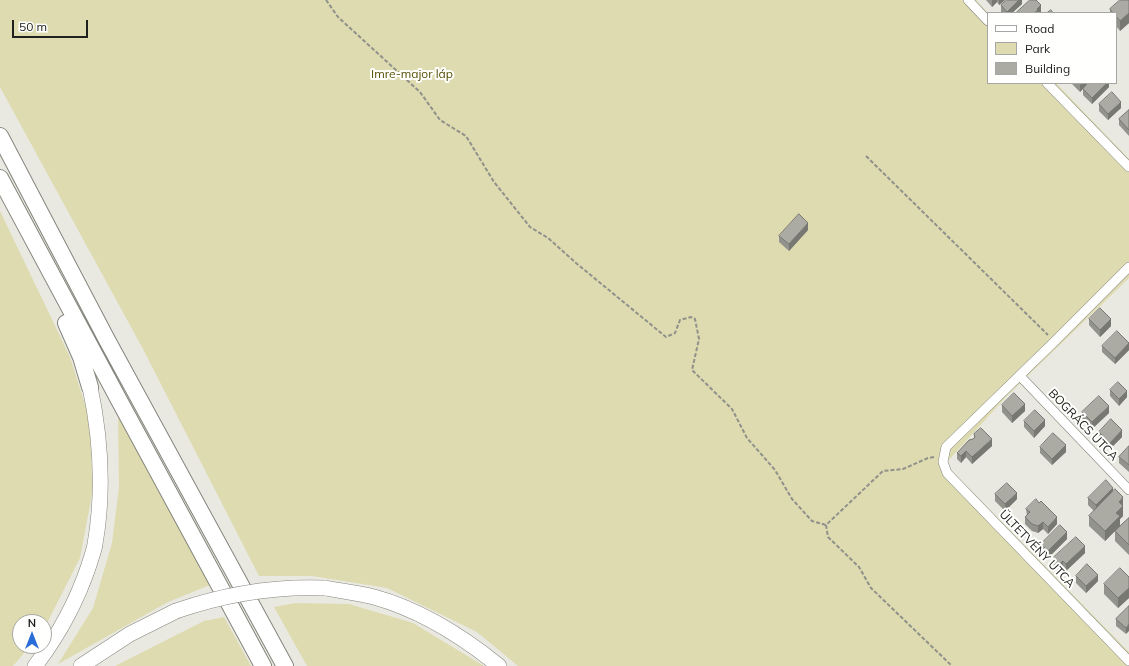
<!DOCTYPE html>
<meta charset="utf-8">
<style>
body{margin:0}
#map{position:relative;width:1129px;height:666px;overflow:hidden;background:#e9e9e1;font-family:Mulish,sans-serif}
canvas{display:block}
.legend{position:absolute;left:987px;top:12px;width:130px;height:72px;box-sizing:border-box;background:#fffffe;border:1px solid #a6a6a4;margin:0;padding:5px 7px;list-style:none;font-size:12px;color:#20201e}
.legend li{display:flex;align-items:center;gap:8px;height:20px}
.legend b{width:20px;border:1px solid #a6a6a4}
.north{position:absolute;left:12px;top:614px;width:40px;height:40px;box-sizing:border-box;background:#fffffe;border:1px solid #a6a6a4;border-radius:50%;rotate:0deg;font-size:11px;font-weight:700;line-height:16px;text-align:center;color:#20201e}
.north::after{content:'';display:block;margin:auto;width:14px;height:18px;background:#286cd8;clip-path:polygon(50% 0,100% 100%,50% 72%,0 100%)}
.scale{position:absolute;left:12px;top:20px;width:76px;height:18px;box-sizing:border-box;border:2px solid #20201e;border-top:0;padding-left:5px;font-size:12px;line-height:14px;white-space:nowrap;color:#20201e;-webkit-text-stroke:3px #fffffe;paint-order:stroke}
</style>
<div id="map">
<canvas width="1129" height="666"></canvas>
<ul class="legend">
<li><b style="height:5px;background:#fff"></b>Road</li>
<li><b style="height:11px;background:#dddbaf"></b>Park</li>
<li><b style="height:11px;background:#ababa4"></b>Building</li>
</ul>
<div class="north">N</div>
<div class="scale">50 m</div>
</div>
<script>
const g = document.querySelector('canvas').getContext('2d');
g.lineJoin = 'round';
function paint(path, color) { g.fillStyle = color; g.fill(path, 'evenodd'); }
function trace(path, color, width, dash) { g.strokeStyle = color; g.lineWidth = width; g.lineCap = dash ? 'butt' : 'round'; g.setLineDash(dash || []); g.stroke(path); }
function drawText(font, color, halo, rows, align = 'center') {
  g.font = font + ' Mulish,sans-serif'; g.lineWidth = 4; g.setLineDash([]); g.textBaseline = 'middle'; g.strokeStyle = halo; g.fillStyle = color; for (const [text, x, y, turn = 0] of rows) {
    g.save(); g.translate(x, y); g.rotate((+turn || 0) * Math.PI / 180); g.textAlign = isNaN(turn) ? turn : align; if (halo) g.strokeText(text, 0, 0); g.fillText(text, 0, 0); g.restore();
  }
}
paint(new Path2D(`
 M0,0H976L988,13V83H1056L1129,159V278L1006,397L947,462L951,470L1129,652V666H518L477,632L387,588L312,576H259L143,349L0,87Z
 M0,211L70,357L89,417L93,489L80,558L44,629V622H20V646H30L13,666H0Z
 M118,414L210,585L168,602L58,664L93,608L112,543L119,487Z
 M296,603L349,604L413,623L484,666H307L274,607Z
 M224,617L251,666H115L204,621Z`), '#dddbaf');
const minor = new Path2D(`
 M968,0L988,21
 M1047,83L1129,167
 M1129,267L1054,342L946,447L943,462L947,473L1129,661
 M1020,376L1129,490`);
const trunk = new Path2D(`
 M325,588C341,591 358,593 374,597C421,610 462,636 499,666
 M35,666C58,636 77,601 89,565C91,558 94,551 95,544C104,492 101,439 90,387
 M81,666L130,634L176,611`);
const motorway = new Path2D(`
 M0,136L107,340L285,666
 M0,178L120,402L263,666
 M66,323L81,357L90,387`);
trace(minor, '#85857e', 10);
trace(trunk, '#85857e', 16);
trace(motorway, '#85857e', 18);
trace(new Path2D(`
 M326,0L338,17L420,92L440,120L466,136L494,182L530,227L548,238L576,263L666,337L675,333L680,320L691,317L695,319L699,339L692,370L732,409L747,438L775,470L792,499L812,521L826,525
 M866,156L1048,335
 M934,457L928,458L903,469L883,471L826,525L828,537L859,567L871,588L952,666`), '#91918c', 2, [4, 2]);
trace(minor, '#fff', 9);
trace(trunk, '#fff', 15);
trace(motorway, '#fff', 16);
const trunkBridge = new Path2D(`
 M176,611C225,594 274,586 325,588`);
trace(trunkBridge, '#85857e', 16, []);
trace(trunkBridge, '#fff', 15);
paint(new Path2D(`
 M986,0H1005L999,5L997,2L992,7Z
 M1022,0V4L1012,13H1002L1001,12V5Z
 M1129,0V23L1120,31L1116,26V13H1110V9Z
 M1072,83H1109V87L1092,104L1083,95V89L1080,92L1072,84Z
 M1099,104L1121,108L1108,120L1099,111Z
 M1129,110V136L1119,125V119Z
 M808,230L789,251L779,242V236Z
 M1089,319L1111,326L1100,337L1089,325Z
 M1129,343V350L1115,364L1102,352V346Z
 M1110,390L1127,397L1119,406L1110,396Z
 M1002,405L1025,411L1012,423L1002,412Z
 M1082,412L1109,413L1092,429L1082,419Z
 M1024,421L1045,426L1034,438L1024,427Z
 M1099,432L1122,437L1110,449L1099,439Z
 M974,434L992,446L972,464L966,457L961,463L957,459V453L973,439L974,438Z
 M1040,447L1066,452L1052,465L1040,453Z
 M1129,447V472L1119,463V457Z
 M1113,491L1123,506V516L1120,519V526L1129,518V555L1115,541V531L1105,541L1089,526V516L1094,511L1088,505V498Z
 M995,494L1017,499L1005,511L995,501Z
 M1026,509L1057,524L1048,534L1043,529L1038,533L1032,531L1025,524V517L1027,516Z
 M1067,539L1048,558L1041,550V544Z
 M1085,553L1066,571L1063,567L1059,571L1053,565V558Z
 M1076,576L1098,581L1086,593L1076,583Z
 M1129,577V598L1118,608L1104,594V584Z
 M1129,606L1126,634L1116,626V619Z`), '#93938d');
paint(new Path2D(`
 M992,0H997V2L992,7Z
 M999,0H1005L999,5Z
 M1019,0H1022V4L1012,13H1007V12Z
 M1041,5V12L1040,13H1034L1037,9Z
 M1129,13V23L1120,31V21Z
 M1082,83H1088L1080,92V85Z
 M1107,83H1109V87L1092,104V98Z
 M1121,102V108L1108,120V114Z
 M808,223V230L789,251V244Z
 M1111,319V326L1100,337V330Z
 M1129,343V350L1115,364V358Z
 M1127,391V397L1119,406V399Z
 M1025,404V411L1012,423V416Z
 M1109,406V413L1092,429V422Z
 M1045,420V426L1034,438V431Z
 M1122,430V437L1110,449V443Z
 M992,439V446L972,464V457Z
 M1066,445V452L1052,465V459Z
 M966,451V457L961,463V456Z
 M1113,488V494L1096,512V505Z
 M1017,493V499L1005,511V504Z
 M1123,497V516L1120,519V526L1105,541V531L1116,513L1119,502Z
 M1057,517V524L1048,534V527Z
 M1043,522V529L1038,533V526Z
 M1067,532V539L1048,558V551Z
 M1085,546V553L1066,571V564Z
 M1063,561V567L1059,571V564Z
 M1098,575V581L1086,593V586Z
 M1129,588V598L1118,608V598Z
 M1129,624V631L1126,634V628Z`), '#787873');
const building = new Path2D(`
 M1007,0H1019L1007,12L1001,5Z
 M1030,0H1036L1041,5L1037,9L1038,10L1034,13H1016Z
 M1120,0H1129V13L1120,21L1116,16V13H1113L1110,9Z
 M1051,10L1053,13H1047Z
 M1088,83H1107L1092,98L1083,89Z
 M1112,92L1121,102L1108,114L1099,104Z
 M1129,110V130L1119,119Z
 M799,214L808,223L789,244L779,236Z
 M1100,308L1111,319L1100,330L1089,319Z
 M1117,331L1129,343L1115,358L1102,346Z
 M1118,382L1127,391L1119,399L1110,390Z
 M1014,393L1025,404L1012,416L1002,405Z
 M1099,396L1109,406L1092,422L1082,412Z
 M1035,410L1045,420L1034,431L1024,421Z
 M1111,419L1122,430L1110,443L1099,432Z
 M981,428L992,439L972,457L966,451L961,456L957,453L969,440L973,439L975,437L974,434Z
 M1053,433L1066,445L1052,459L1040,447Z
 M1129,446V465L1119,457Z
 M1106,480L1113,488L1096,505L1088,498Z
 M1007,483L1017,493L1005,504L995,494Z
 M1115,489L1123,497L1119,502L1123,506L1116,513L1120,516L1105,531L1089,516Z
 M1036,499L1039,503L1041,501L1057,517L1048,527L1043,522L1038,526L1032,524L1025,517L1030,512L1026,509Z
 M1129,518V545L1115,531Z
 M1060,525L1067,532L1048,551L1041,544Z
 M1076,537L1085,546L1066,564L1063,561L1059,564L1053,558Z
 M1087,564L1098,575L1086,586L1076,576Z
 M1120,568L1129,577V588L1118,598L1104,584Z
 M1129,606V624L1126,628L1116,619Z`);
paint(building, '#ababa4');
trace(building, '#787873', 1);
drawText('12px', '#544e00', '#fffffe', [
 ["Imre-major láp",412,74]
]);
drawText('12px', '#20201e', '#fffffe', [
 ["BOGRÁCS UTCA",1083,425,46],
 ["ÜLTETVÉNY UTCA",1037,549,46]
]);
</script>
